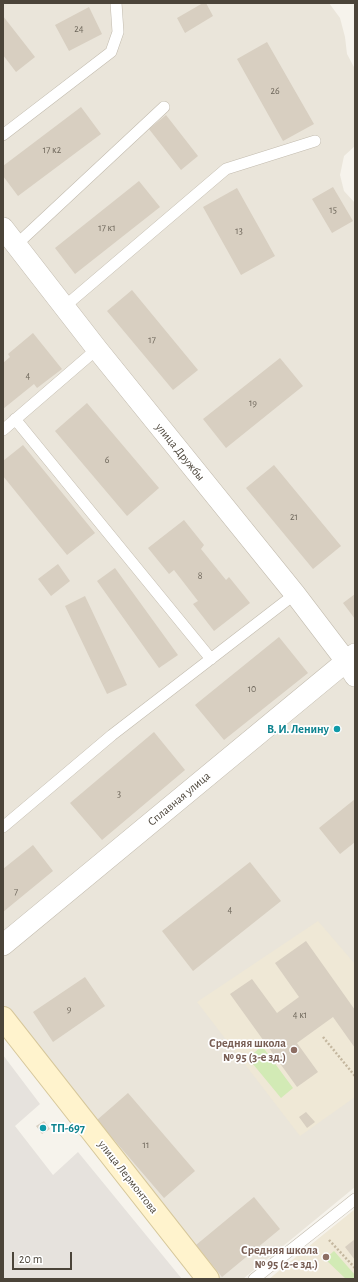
<!DOCTYPE html>
<meta charset="utf-8">
<style>
body{margin:0}
#map{position:relative;width:358px;height:1282px;overflow:hidden;background:#f6f3ec;font-family:"Alegreya Sans",sans-serif}
canvas{display:block}
.frame{position:absolute;inset:0;border:4px solid #4b4439;pointer-events:none}
.scale{position:absolute;left:12px;top:1252px;width:60px;height:18px;box-sizing:border-box;border:2px solid #4b4439;border-top:0;padding-left:5px;font-size:12px;line-height:14px;white-space:nowrap;color:#4b4439;-webkit-text-stroke:3px #fff;paint-order:stroke}
</style>
<div id="map">
<canvas width="358" height="1282"></canvas>
<div class="frame"></div>
<div class="scale">20 m</div>
</div>
<script>
const g = document.querySelector('canvas').getContext('2d');
g.lineJoin = 'round';
function paint(path, color) { g.fillStyle = color; g.fill(path, 'evenodd'); }
function trace(path, color, width, dash) { g.strokeStyle = color; g.lineWidth = width; g.lineCap = dash ? 'butt' : 'round'; g.setLineDash(dash || []); g.stroke(path); }
function drawText(font, color, halo, rows, align = 'center') {
  g.font = font + ' "Alegreya Sans",sans-serif'; g.lineWidth = 3.5; g.setLineDash([]); g.textBaseline = 'middle'; g.strokeStyle = halo; g.fillStyle = color; for (const [text, x, y, turn = 0] of rows) {
    g.save(); g.translate(x, y); g.rotate((+turn || 0) * Math.PI / 180); g.textAlign = isNaN(turn) ? turn : align; if (halo) g.strokeText(text, 0, 0); g.fillText(text, 0, 0); g.restore();
  }
}
paint(new Path2D(`
 M3,3H329L340,18L345,37L347,54L355,69V146L344,156L340,175L344,191L355,203V1187L243,1279H221L159,1207L81,1109L3,1005Z`), '#eae5da');
paint(new Path2D(`
 M3,1055L40,1104L15,1126L53,1175L78,1152L182,1279H3Z`), '#e6e2dd');
paint(new Path2D(`
 M318,921L355,964V1097L300,1136L197,1002Z
 M355,1209V1279H269L324,1234Z`), '#efe8d6');
paint(new Path2D(`
 M262,1046L293,1088L281,1098L248,1058Z
 M334,1251L355,1275V1279H346L325,1259Z`), '#d2eab5');
paint(new Path2D(`
 M203,3H206L213,16L185,33L177,18Z
 M89,7L102,34L69,51L55,25Z
 M3,16L35,57L16,72L3,55Z
 M267,42L314,124L283,141L237,59Z
 M81,107L101,134L18,196L3,176V166Z
 M166,115L198,156L181,170L149,129Z
 M139,181L160,207L75,274L55,248Z
 M333,187L353,221L332,233L312,199Z
 M237,188L275,256L241,275L203,207Z
 M132,290L198,370L173,390L107,311Z
 M33,333L62,369L37,388L34,384L3,409V363L10,357L8,354Z
 M280,358L303,386L226,448L203,419Z
 M87,403L159,488L127,516L55,431Z
 M23,445L95,533L67,555L3,476V461Z
 M274,465L341,546L313,569L246,488Z
 M184,520L204,545L201,549L226,580L229,577L250,603L214,631L193,604L198,601L174,570L169,574L148,548Z
 M58,564L70,581L51,596L38,579Z
 M115,568L178,655L159,668L97,581Z
 M355,594V619L343,603Z
 M85,596L127,685L107,694L65,606Z
 M279,637L308,673L224,740L195,705Z
 M154,732L185,770L102,840L70,803Z
 M355,799V842L340,854L319,828Z
 M33,845L53,871L3,912V869Z
 M250,862L281,901L193,971L162,931Z
 M306,941L355,1010V1048L333,1017L297,1043L318,1072L297,1087L230,994L252,979L277,1013L299,997L275,963Z
 M85,977L105,1006L53,1042L33,1012Z
 M128,1093L195,1171L164,1198L97,1120Z
 M306,1112L315,1122L307,1128L299,1117Z
 M44,1121L50,1129L42,1134L36,1126Z
 M254,1197L280,1229L222,1277L196,1245Z
 M355,1239V1260L345,1247Z`), '#d8cfc1');
const lane = new Path2D(`
 M3,135L111,52L118,32L116,3
 M16,245L164,107
 M64,307L226,169L315,141
 M15,419L211,659
 M3,430L97,349
 M3,827L112,735L295,594
 M254,1279L355,1199`);
const street = new Path2D(`
 M3,228L97,349L295,594L346,661L355,676
 M3,945L355,654`);
const secondary = new Path2D(`
 M3,1018L208,1279`);
trace(lane, '#c2bbae', 12);
trace(street, '#c2bbae', 22);
trace(secondary, '#d6c79b', 24);
trace(new Path2D(`
 M323,1037L355,1076
 M329,1240L355,1268`), '#c4b79f', 2.5, [2, 2]);
trace(lane, '#fff', 11);
trace(street, '#fff', 21);
trace(secondary, '#fff3cd', 22);
for (const [x, y, r, color] of [
 [337,729,4,"#0f9aa8"],
 [294,1050,4,"#8d6e63"],
 [43,1128,4,"#0f9aa8"],
 [326,1257,4,"#8d6e63"]
]) { const dot = new Path2D(); dot.arc(x, y, r, 0, 2 * Math.PI); g.fillStyle = color; g.fill(dot); trace(dot, '#fff', 1.5); }
drawText('10px', '#6e675b', null, [
 ["24",79,29],
 ["26",275,91],
 ["17 к2",52,150],
 ["15",333,210],
 ["17 к1",107,228],
 ["13",239,231],
 ["17",152,340],
 ["4",28,376],
 ["19",253,403],
 ["6",107,460],
 ["21",294,517],
 ["8",200,576],
 ["10",252,689],
 ["3",119,794],
 ["7",16,892],
 ["4",230,910],
 ["9",69,1009],
 ["4 к1",300,1015],
 ["11",146,1145]
]);
drawText('12px', '#4b4439', '#fff', [
 ["улица Дружбы",180,452,51],
 ["Сплавная улица",179,799,-40],
 ["улица Лермонтова",128,1177,52]
]);
drawText('bold 12px', '#0d838f', '#fff', [
 ["В. И. Ленину",329,729],
 ["ТП-697",51,1128,"left"]
], 'right');
drawText('bold 12px', '#785e54', '#fff', [
 ["Средняя школа",286,1043],
 ["№ 95 (3-е зд.)",286,1057],
 ["Средняя школа",318,1250],
 ["№ 95 (2-е зд.)",318,1264]
], 'right');
</script>
